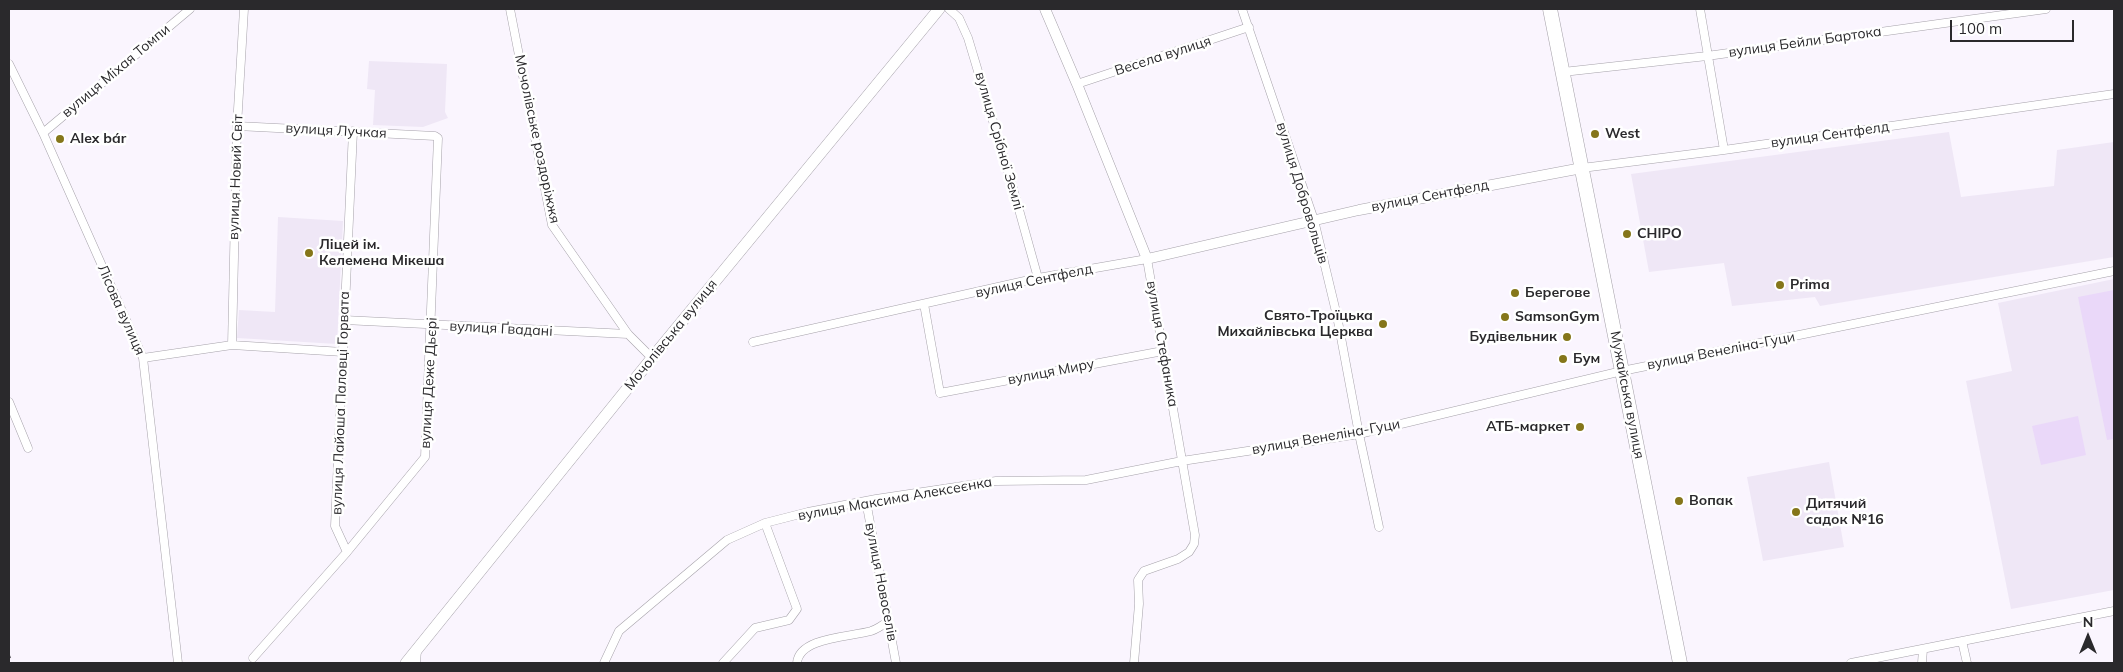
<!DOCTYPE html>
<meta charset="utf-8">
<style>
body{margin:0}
#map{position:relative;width:2123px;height:672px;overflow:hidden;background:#faf5fe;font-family:Mulish,sans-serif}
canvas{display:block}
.frame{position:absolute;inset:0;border:10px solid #2a292c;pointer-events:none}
.north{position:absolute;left:2063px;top:612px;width:50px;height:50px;-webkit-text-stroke:4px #fff;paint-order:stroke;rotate:0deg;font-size:14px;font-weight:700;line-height:20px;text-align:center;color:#2a292c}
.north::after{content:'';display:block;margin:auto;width:18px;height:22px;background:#2a292c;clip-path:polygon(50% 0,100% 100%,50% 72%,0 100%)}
.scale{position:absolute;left:1950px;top:20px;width:124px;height:22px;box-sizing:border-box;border:2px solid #2a292c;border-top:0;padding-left:6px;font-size:15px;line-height:18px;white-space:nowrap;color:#2a292c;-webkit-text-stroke:4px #fff;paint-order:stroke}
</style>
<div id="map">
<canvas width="2123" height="672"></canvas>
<div class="frame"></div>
<div class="north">N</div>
<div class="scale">100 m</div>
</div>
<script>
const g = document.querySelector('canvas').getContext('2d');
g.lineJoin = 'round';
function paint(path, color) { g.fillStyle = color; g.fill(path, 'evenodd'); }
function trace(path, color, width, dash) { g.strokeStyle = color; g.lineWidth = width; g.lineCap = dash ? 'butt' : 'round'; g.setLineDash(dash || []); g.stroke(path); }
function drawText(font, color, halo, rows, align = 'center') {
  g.font = font + ' Mulish,sans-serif'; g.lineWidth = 5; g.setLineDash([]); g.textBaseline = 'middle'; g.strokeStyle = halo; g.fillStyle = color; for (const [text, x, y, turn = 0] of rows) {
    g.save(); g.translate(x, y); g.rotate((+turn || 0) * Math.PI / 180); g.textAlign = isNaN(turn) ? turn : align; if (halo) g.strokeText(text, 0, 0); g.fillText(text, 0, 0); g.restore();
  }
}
paint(new Path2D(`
 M369,61L447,64L445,112L448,118L423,127L373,125L375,90L367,89Z
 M1949,132L1961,197L2054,186L2057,150L2114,142V257L1820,306L1815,297L1732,306L1724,263L1649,272L1631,174Z
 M278,217L343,221L337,344L237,338L239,310L275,312Z
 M2114,279V590L2011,609L1966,381L2012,371L1998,303Z
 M1829,462L1844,547L1763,561L1747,477Z`), '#efe7f6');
paint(new Path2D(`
 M2114,290V439L2107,440L2078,297Z
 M2078,416L2086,455L2041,465L2032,426Z`), '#ead8f9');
const minor = new Path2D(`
 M510,9L552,225L628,334L652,358
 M949,9L959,18L968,38L1011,181L1038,278
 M1242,9L1314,220L1337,316L1359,434L1379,527
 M1700,9L1724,150
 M9,64L43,133L143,358L178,663
 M1563,72L1707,56L2046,9
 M1077,84L1249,27
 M237,126L435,136L438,138L425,457L347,552L253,658
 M43,133L190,9
 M1582,168L1724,150L2114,94
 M924,304L940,393L1163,351
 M344,320L628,334
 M753,342L1038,278L1147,259L1195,535L1194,544L1189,552L1178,559L1144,571L1138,580L1139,604L1134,663
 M232,345L237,126L244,9
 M143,358L232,345L343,352
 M9,402L28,448
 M866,501L896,663
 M347,552L335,526L353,131
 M1962,641L1967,663
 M416,663L417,650
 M604,663L619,631L727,540L765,523L808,512L876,499L996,481L1086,480L1182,461L1359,434L1622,371L2114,271
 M723,663L755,628L789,620L797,609L765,523
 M797,663C799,637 851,637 871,631C877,629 883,625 888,621
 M1851,663L2114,611
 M1922,663L1923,649`);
const tertiary = new Path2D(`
 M1045,9L1077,84L1147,259L1359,210L1582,168`);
const secondary = new Path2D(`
 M406,663L652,358L939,9`);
const trunk = new Path2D(`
 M1550,9L1680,663`);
trace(minor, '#a6a2aa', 9);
trace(tertiary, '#a6a2aa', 11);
trace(secondary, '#a6a2aa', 12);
trace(trunk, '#a6a2aa', 15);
trace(minor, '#fff', 8);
trace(tertiary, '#fff', 10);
trace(secondary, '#fff', 11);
trace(trunk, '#fff', 14);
trace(new Path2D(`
 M9,656L12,663`), '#68666b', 2.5, [2.5, 5]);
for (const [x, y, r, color] of [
 [1595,134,5,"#85761a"],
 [60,139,5,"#85761a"],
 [1627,234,5,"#85761a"],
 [309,253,5,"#85761a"],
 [1780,285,5,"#85761a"],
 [1515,293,5,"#85761a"],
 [1505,317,5,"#85761a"],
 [1383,324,5,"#85761a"],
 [1567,337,5,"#85761a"],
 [1563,359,5,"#85761a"],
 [1580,427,5,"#85761a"],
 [1679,501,5,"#85761a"],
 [1796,512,5,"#85761a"]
]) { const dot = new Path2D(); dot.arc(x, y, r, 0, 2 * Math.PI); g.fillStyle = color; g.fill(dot); trace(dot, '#fff', 2); }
drawText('14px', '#2a292c', '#fff', [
 ["вулиця Бейли Бартока",1805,42,-8],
 ["Весела вулиця",1163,56,-18],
 ["вулиця Міхая Томпи",116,71,-40],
 ["вулиця Лучкая",336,131,3],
 ["вулиця Сентфелд",1830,135,-8],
 ["Мочолівське роздоріжжя",537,139,78],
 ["вулиця Срібної Землі",999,141,74],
 ["вулиця Новий Світ",236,177,-88],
 ["вулиця Добровольців",1302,193,73],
 ["вулиця Сентфелд",1430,196,-11],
 ["вулиця Сентфелд",1034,281,-12],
 ["Лісова вулиця",121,310,66],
 ["вулиця Ґвадані",501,329,3],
 ["Мочолівська вулиця",671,335,-51],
 ["вулиця Стефаника",1162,344,80],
 ["вулиця Венеліна-Гуци",1721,351,-11],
 ["вулиця Миру",1051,372,-11],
 ["вулиця Деже Дьєрі",429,383,-87],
 ["Мужайська вулиця",1627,395,79],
 ["вулиця Лайоша Паловці Горвата",341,403,-88],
 ["вулиця Венеліна-Гуци",1326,437,-10],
 ["вулиця Максима Алексеєнка",895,499,-10],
 ["вулиця Новоселів",881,582,79]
]);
drawText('bold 14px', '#2a292c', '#fff', [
 ["West",1605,134],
 ["Alex bár",70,139],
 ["CHIPO",1637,234],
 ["Ліцей ім.",319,245],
 ["Келемена Мікеша",319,261],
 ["Prima",1790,285],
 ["Берегове",1525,293],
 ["Свято-Троїцька",1373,316,"right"],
 ["Михайлівська Церква",1373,332,"right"],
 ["SamsonGym",1515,317],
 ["Будівельник",1557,337,"right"],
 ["Бум",1573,359],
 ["АТБ-маркет",1570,427,"right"],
 ["Вопак",1689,501],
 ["Дитячий",1806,504],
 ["садок №16",1806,520]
], 'left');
</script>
